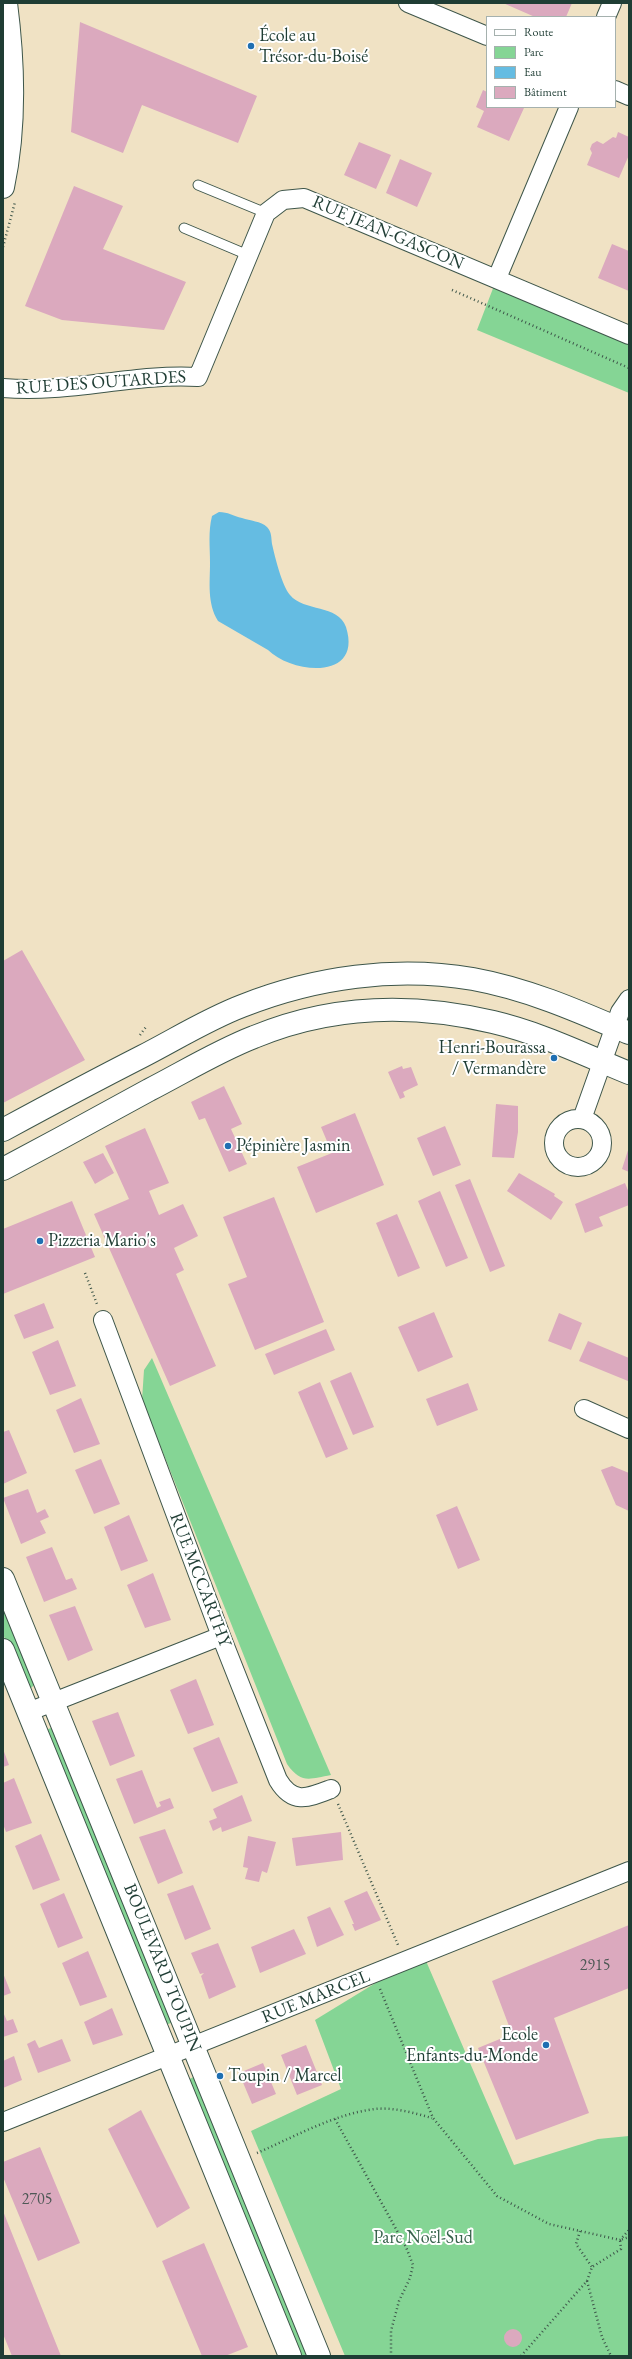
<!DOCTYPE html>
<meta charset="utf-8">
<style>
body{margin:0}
#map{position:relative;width:632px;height:2359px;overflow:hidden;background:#f0e2c4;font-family:"EB Garamond",serif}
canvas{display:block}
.frame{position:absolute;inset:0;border:4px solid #1f3d34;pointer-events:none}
.legend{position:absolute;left:486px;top:16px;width:130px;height:92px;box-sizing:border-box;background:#fff;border:1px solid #a5b1ae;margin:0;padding:5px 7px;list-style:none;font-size:12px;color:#1f3d34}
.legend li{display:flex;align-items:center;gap:8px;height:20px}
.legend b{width:20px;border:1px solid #a5b1ae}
</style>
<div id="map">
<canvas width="632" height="2359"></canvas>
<div class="frame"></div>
<ul class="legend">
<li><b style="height:5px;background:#fff"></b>Route</li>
<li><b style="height:11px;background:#85d595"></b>Parc</li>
<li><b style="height:11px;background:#65bce2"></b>Eau</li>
<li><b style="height:11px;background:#dba9be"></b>Bâtiment</li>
</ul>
</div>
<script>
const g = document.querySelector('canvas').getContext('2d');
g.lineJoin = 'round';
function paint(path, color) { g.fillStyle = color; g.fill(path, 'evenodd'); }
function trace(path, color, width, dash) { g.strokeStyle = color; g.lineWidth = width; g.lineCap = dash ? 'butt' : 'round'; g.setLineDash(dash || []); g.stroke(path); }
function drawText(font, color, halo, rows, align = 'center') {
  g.font = font + ' "EB Garamond",serif'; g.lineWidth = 4; g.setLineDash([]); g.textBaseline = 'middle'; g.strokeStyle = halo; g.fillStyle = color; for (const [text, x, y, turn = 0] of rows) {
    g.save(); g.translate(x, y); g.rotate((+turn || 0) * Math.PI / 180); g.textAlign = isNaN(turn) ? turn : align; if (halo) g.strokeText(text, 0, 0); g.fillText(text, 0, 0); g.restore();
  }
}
paint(new Path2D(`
 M497,278L629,335V393L477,330Z
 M152,1358L331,1775C309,1779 301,1784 287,1764L142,1400L144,1370Z
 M3,1595L36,1683L31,1688L23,1683L3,1634Z
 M53,1727L176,2021L163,2026L46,1730Z
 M423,1954L514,2165L598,2139L629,2136V2356H345L251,2131L341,2089L315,2020Z
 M198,2075L313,2356H297L185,2081Z`), '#85d595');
paint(new Path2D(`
 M219,512C228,512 233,516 242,518C250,521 261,521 267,527C272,532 271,538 272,544C275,557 282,586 290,595C304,612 338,604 346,627C363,681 292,674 268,650L218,621C207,603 210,583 210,563C210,547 208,532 212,516Z`), '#65bce2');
paint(new Path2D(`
 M503,3H572L566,17H535Z
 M80,22L257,96L238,143L142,105L123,153L71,132Z
 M483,90L487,92V107L524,108L509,141L477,127L484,111L476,107Z
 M618,132L629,137V155L619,178L587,165L592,153L590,149L592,144L597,141L603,144L613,137L616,138Z
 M359,142L391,155L376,189L344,175Z
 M400,159L432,173L417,207L386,193Z
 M74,186L123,206L103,249L186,282L164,330L62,320L25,306Z
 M612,244L629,251V291L598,278Z
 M22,950L85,1060L3,1103V961Z
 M402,1066L403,1069L411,1067L418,1085L403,1092L405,1097L400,1099L388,1072Z
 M224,1086L242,1124L231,1129L247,1164L229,1172L205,1118L199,1120L191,1102Z
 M496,1104L518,1106V1132L514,1158L492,1157Z
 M355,1113L384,1185L316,1213L297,1167L332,1153L321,1127Z
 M445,1126L461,1165L433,1176L417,1138Z
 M145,1128L169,1183L149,1191L159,1215L183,1204L198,1236L174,1248L184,1270L176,1274L216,1366L170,1386L94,1214L129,1199L105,1146Z
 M629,1147V1172L622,1169Z
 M103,1153L114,1173L95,1184L83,1162Z
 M519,1173L555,1194L554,1196L563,1202L551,1220L507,1191Z
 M470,1179L505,1266L490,1272L455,1185Z
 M625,1183L629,1193V1205L599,1217L603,1226L585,1233L575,1204Z
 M440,1191L468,1258L446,1267L418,1201Z
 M274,1197L324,1322L255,1350L228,1284L247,1277L223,1217Z
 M72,1201L95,1257L3,1294V1229Z
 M397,1214L420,1268L398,1277L376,1223Z
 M44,1303L54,1328L24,1339L14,1315Z
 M434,1312L453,1357L418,1372L398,1327Z
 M559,1313L582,1323L571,1350L548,1341Z
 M326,1329L335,1350L274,1375L265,1354Z
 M58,1340L76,1386L50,1395L32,1352Z
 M588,1341L629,1358L628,1381L579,1361Z
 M351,1372L374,1427L353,1435L330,1381Z
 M320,1382L348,1449L326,1458L298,1392Z
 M468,1383L478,1410L437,1426L426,1399Z
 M81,1398L100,1444L74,1453L56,1410Z
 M9,1430L27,1473L3,1484V1432Z
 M101,1459L120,1504L94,1514L75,1470Z
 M612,1466L629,1473V1511L616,1505L601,1470Z
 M28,1489L37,1513L45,1509L49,1517L40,1521L46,1533L21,1544L3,1498Z
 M457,1506L480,1560L458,1569L436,1515Z
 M129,1515L148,1561L121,1571L104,1527Z
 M52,1547L66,1580L72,1578L77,1589L44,1602L26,1557Z
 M153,1573L171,1620L145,1628L127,1585Z
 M75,1606L93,1650L68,1661L49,1615Z
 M196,1679L214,1725L188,1734L170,1690Z
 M118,1712L135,1756L110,1766L92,1721Z
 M219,1737L238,1783L212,1792L193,1748Z
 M3,1749L9,1765L3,1767Z
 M142,1770L157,1808L161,1806L159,1802L170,1798L174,1808L134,1824L116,1779Z
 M14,1778L32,1823L6,1832L3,1824V1783Z
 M242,1795L252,1821L222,1832L221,1827L213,1831L209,1821L217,1818L213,1809Z
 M165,1829L183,1873L158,1884L139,1837Z
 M341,1832L343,1860L296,1866L292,1838Z
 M41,1834L60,1880L33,1890L15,1846Z
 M248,1836L276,1842L267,1873L262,1871L259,1882L245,1879L248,1868L243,1867Z
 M193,1885L211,1929L185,1940L167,1894Z
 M367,1891L381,1920L355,1931L352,1924H354L344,1901Z
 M64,1893L83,1938L58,1948L40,1904Z
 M330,1907L344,1935L317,1947L307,1917Z
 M629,1925V1988L554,2018L589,2113L516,2140L478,2048L512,2034L492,1981Z
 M294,1929L306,1954L260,1973L251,1947Z
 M218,1943L236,1987L209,1999L201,1976L204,1973L200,1974L191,1953Z
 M88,1951L107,1997L80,2006L62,1963Z
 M3,1973L11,1993L3,1996Z
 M112,2008L123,2035L93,2045L84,2022Z
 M3,2012L7,2021L13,2019L18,2032L3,2037Z
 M62,2039L71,2061L38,2073L27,2044L35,2040L39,2048Z
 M306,2045L322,2085L297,2095L281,2055Z
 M14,2056L22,2080L3,2088V2061Z
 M263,2063L276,2094L252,2104L239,2073Z
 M141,2110L190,2208L157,2228L108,2129Z
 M40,2147L80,2243L38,2261L3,2177V2162Z
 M3,2211L61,2356H12L3,2334Z
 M204,2243L248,2347L225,2356H202L162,2261Z
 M504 2338a9 9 0 1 1 18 0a9 9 0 1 1-18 0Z`), '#dba9be');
const lane = new Path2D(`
 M198,185L266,213
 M184,228L248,255`);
const street = new Path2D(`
 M408,3L487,36
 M606,17L612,3
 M615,90L629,96
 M497,278L569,107
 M3,388C69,394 133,373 198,377L266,213L283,200L304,198L629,335
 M582,1119L620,1012L629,999
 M554 1143a24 24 0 1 1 48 0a24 24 0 1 1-48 0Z
 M103,1320L221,1636L278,1780C293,1805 308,1798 331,1789
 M584,1409L629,1429
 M28,1712L221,1636
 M3,2122L629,1871`);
const secondary = new Path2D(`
 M3,187C16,126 14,65 6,3
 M3,1579L319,2356
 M3,1650L290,2356`);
const primary = new Path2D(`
 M3,1130C49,1105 96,1080 143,1056C176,1039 208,1019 242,1006C315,977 396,966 473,979C528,989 578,1011 629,1033
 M3,1169C52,1143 100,1117 149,1090C184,1072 218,1051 254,1037C331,1005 413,1003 493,1022C540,1033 585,1055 629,1073`);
trace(lane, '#3e564a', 11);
trace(street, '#3e564a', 20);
trace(secondary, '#3e564a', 24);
trace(primary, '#3e564a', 24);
trace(new Path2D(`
 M3,247L15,202
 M452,290L629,368
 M140,1035L146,1027
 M85,1273L97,1304
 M338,1804L398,1945
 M380,1989L433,2118L497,2196L549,2224L620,2240L629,2230
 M335,2119L406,2247L413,2265L410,2278L399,2301L391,2331V2356
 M257,2153C294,2137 334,2114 375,2109C394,2107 414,2113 432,2118
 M580,2231L576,2244L592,2267
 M587,2281L602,2337L611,2356
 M521,2356L587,2281L592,2267L621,2249L620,2240L629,2237`), '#3e564a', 2.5, [1, 3]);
trace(lane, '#fff', 9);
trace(street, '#fff', 18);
trace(secondary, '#fff', 22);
trace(primary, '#fff', 22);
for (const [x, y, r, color] of [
 [251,46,4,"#1f6fb2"],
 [554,1058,4,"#1f6fb2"],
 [228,1146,4,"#1f6fb2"],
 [40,1241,4,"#1f6fb2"],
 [546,2045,4,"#1f6fb2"],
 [220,2076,4,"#1f6fb2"]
]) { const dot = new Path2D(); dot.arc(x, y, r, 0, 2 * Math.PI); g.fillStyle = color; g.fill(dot); trace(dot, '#fff', 1.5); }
drawText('16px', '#4e5856', null, [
 ["2915",595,1966],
 ["2705",37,2200]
]);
drawText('18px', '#1f3d34', '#fff', [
 ["École au",259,36],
 ["Trésor-du-Boisé",259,57],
 ["Henri-Bourassa",546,1048,"right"],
 ["/ Vermandère",546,1069,"right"],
 ["Pépinière Jasmin",236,1146],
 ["Pizzeria Mario's",48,1241],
 ["Ecole",538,2035,"right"],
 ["Enfants-du-Monde",538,2056,"right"],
 ["Toupin / Marcel",228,2076]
], 'left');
drawText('18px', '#1f3d34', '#fff', [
 ["RUE JEAN-GASCON",388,233,23],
 ["RUE DES OUTARDES",101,383,-4],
 ["RUE MCCARTHY",200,1580,69],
 ["BOULEVARD TOUPIN",162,1968,68],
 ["RUE MARCEL",316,1997,-22]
]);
drawText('18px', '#38634c', '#fff', [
 ["Parc Noël-Sud",423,2238]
]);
</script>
